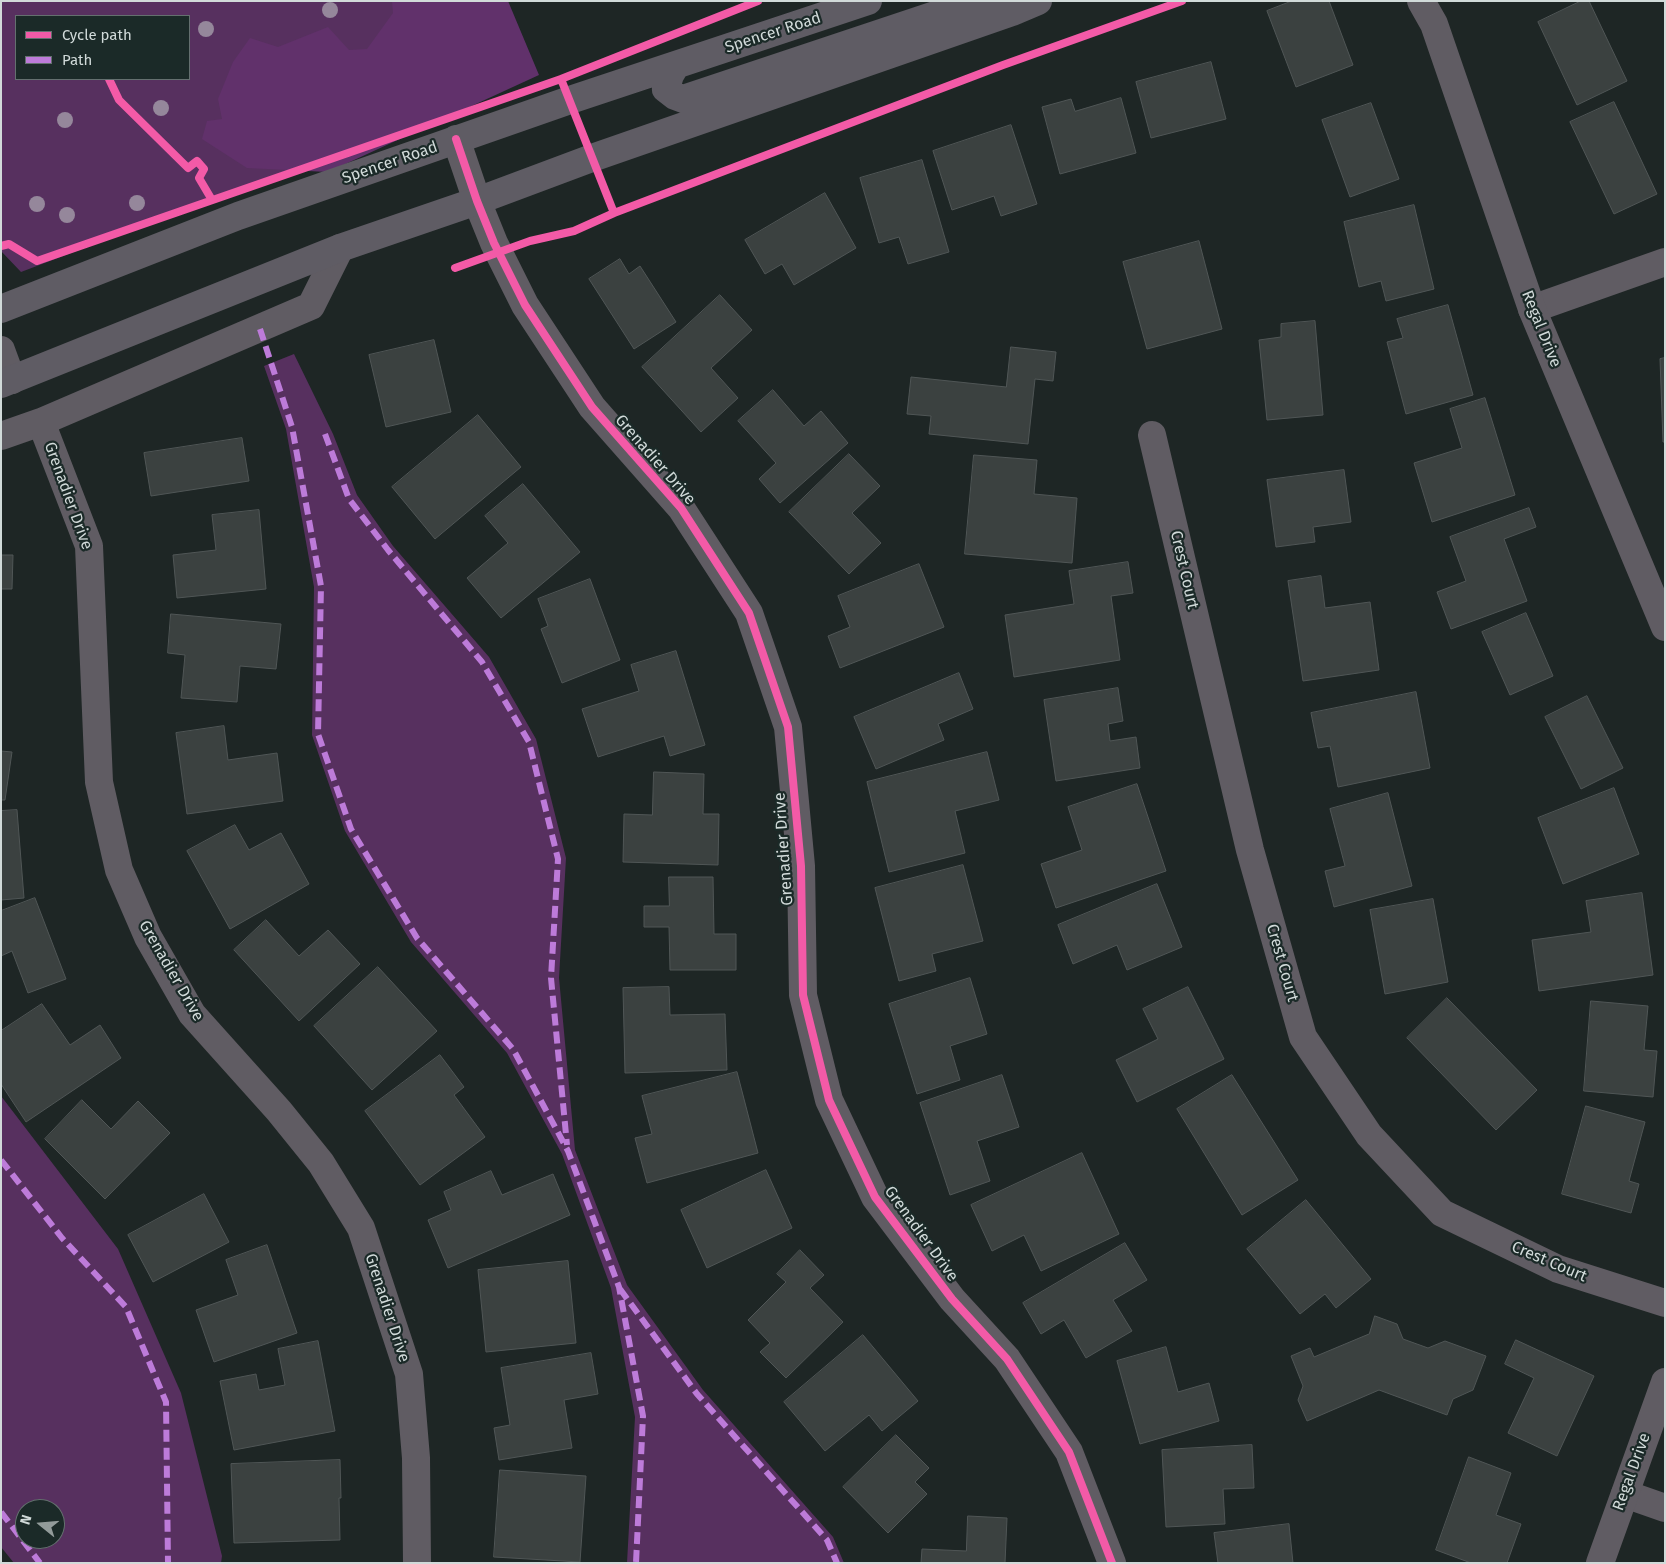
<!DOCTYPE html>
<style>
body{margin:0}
#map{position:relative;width:1666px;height:1564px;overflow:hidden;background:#1e2625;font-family:"Fira Sans",sans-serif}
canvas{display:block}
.frame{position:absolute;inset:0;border:2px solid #d1dad9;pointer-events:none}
.legend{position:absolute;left:15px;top:15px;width:175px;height:65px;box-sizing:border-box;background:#1b2a28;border:1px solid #64706f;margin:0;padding:6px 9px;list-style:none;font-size:15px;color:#d1dad9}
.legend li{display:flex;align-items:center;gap:10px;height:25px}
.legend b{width:25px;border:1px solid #64706f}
.north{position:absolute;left:15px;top:1499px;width:50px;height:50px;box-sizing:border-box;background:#1b2a28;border:1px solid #64706f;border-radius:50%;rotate:287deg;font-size:14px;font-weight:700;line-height:20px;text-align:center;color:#d1dad9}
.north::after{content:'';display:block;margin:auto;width:18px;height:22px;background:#929b9a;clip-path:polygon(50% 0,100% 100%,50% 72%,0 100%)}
</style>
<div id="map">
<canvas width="1666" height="1564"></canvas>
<div class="frame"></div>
<ul class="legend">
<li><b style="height:6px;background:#f35aa7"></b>Cycle path</li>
<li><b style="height:6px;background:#bd7bd9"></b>Path</li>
</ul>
<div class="north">N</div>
</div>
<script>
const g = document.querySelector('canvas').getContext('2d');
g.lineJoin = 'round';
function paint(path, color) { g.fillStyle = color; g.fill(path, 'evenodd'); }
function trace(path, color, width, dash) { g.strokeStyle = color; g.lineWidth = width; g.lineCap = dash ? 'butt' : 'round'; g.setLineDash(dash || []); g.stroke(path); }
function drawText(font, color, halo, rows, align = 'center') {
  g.font = font + ' "Fira Sans",sans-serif'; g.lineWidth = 4.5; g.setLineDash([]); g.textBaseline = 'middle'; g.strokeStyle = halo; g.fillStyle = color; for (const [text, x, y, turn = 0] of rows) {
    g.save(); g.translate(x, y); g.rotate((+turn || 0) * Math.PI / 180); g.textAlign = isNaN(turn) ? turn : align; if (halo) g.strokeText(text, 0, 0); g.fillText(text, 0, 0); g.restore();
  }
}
paint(new Path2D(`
 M1,1H500L525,81L21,272L1,251ZM16,16H189V79H16Z
 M294,354L333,434L357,495L393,546L489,657L536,739L566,858L559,978L575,1150L627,1285L703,1390L833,1537L844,1563H627L635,1417L611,1288L562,1154L507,1053L411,942L345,831L312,735L314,587L286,429L264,366Z
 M1,1096L118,1249L181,1393L222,1556L221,1563H14L1,1547ZM25,1509H55V1539H25Z`), '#57305f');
paint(new Path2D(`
 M392,1H508L539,75L328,172L247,168L202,139L207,121L222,119L218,99L233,62L250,38L278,47L328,27L349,50L367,49L393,13Z`), '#61316b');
const building = new Path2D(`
 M1292,1H1329L1353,65L1296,87L1267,11Z
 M1581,1H1589L1627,81L1577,105L1538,22Z
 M1211,62L1226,119L1151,138L1136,82Z
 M1121,98L1136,153L1060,174L1042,107L1071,99L1075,111Z
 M1614,102L1657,194L1614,214L1570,122Z
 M1371,103L1399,179L1350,197L1322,120Z
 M1011,125L1037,204L1001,216L994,196L952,210L933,151Z
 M922,160L949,252L908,264L899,237L879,243L860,178Z
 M825,193L856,248L794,285L782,264L765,274L745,240Z
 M1414,205L1434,289L1386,301L1381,281L1359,287L1344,222Z
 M1199,241L1222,329L1147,349L1123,262Z
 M620,259L629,274L640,266L676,322L634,349L589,279Z
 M720,295L752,330L711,368L738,398L701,432L642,367Z
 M1448,305L1473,395L1406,414L1387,342L1403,338L1397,319Z
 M1315,321L1323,415L1267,420L1259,340L1281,337V324Z
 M434,340L451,412L386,427L369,355Z
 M1011,347L1056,352L1053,381L1035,379L1028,444L929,434L931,416L907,414L911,377L1006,387Z
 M1665,358V442H1663L1660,359Z
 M773,390L804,426L821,411L848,443L780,503L759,479L776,463L738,421Z
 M1485,398L1515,495L1432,522L1414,463L1462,448L1450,409Z
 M478,415L521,467L435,539L392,487Z
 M242,438L249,481L151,496L144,453Z
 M849,454L880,486L852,513L881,543L849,574L789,512Z
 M974,455L1037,460L1034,494L1077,498L1072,563L965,554Z
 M1344,470L1351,522L1313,527L1315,542L1276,547L1267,480Z
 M523,484L580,552L501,618L467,578L508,543L485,516Z
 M1529,508L1536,527L1504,539L1527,601L1451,629L1437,592L1466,581L1450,537Z
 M259,510L266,589L177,598L173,555L216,550L212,515Z
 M1,555H13L12,589H1Z
 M1128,562L1133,593L1111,596L1120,660L1014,677L1005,615L1074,604L1069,571Z
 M919,564L944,627L840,668L828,636L850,627L838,596Z
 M1321,576L1325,608L1370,602L1379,670L1303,681L1288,581Z
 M590,579L620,660L562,683L541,629L548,626L538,599Z
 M1526,613L1553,676L1510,695L1482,632Z
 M171,614L281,624L276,669L240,666L237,702L181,698L185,655L168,653Z
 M676,651L705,745L670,756L664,736L598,757L582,709L639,691L631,665Z
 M959,673L973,709L938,724L944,740L876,769L854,717Z
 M1118,688L1123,721L1108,724L1110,741L1136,737L1140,768L1056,781L1044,700Z
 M1416,692L1430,768L1338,787L1330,746L1318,748L1311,713Z
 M1587,696L1623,768L1581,789L1545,717Z
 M224,726L228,760L277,753L283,801L187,814L176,733Z
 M1,751L12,752L5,800H1Z
 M987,752L999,800L955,811L965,853L889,872L867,782Z
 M654,772L704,774L703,814H719L718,865L623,862L624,814L652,815Z
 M1137,784L1166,871L1056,908L1041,864L1082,850L1068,807Z
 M1614,788L1639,854L1563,884L1538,818Z
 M1388,793L1412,886L1334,907L1325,871L1345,866L1330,809Z
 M17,810L24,898L1,900V811Z
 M235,825L249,850L281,833L309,884L230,929L187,851Z
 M963,865L983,941L932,954L936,971L899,981L875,888Z
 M669,877H713L714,934H736V970H670L669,927H644V906H669Z
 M1157,884L1182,947L1127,970L1117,945L1073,964L1058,925Z
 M1642,893L1653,975L1539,991L1532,940L1591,932L1586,901Z
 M35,898L66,979L28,993L12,951L1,956V911Z
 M1433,899L1448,982L1385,994L1370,910Z
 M266,920L299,956L328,930L360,964L299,1021L234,950Z
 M378,967L437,1031L372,1090L314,1026Z
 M970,978L987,1034L950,1046L960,1080L917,1094L889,1004Z
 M669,987L670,1015L725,1014L727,1070L625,1073L623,988Z
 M1188,987L1224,1059L1137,1102L1116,1060L1158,1039L1143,1009Z
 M1447,998L1537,1090L1496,1130L1407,1038Z
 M1591,1001L1648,1006L1644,1050L1657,1051L1653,1097L1584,1091Z
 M42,1004L70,1045L100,1025L121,1058L26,1122L1,1084V1031Z
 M440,1055L464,1087L454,1095L485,1137L420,1185L365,1111Z
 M737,1072L758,1153L647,1183L635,1138L652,1134L642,1096Z
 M1002,1075L1019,1127L977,1141L990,1181L950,1195L920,1103Z
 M1232,1075L1298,1180L1242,1215L1177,1109Z
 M82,1100L111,1129L138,1101L170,1133L105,1199L45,1139Z
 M1586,1106L1645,1122L1629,1181L1639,1184L1631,1213L1562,1194Z
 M1082,1153L1119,1234L1041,1271L1024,1235L992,1251L971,1205Z
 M766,1170L792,1228L707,1268L681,1210Z
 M491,1171L502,1195L553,1174L570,1215L448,1268L428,1220L451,1210L444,1192Z
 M204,1194L229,1242L153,1282L128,1235Z
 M1306,1200L1371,1279L1336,1308L1325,1294L1300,1314L1247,1249Z
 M1125,1243L1147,1280L1113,1300L1132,1331L1086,1358L1064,1320L1041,1334L1023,1303Z
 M267,1245L297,1333L214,1362L196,1310L238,1295L226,1260Z
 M800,1250L824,1275L810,1288L843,1322L786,1378L760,1352L770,1343L748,1320L786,1282L777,1274Z
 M568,1261L576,1343L486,1352L478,1270Z
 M1375,1316L1397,1324L1403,1339L1428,1348L1445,1341L1486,1356L1473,1390L1453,1399L1447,1415L1379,1390L1307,1421L1298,1400L1303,1386L1291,1356L1310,1348L1314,1357L1369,1334Z
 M863,1335L918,1401L882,1431L869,1415L825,1451L784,1402Z
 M1516,1340L1594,1376L1557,1456L1508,1433L1534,1378L1505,1364Z
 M318,1341L335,1431L234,1450L220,1381L256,1374L259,1390L285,1385L278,1349Z
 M1166,1347L1178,1392L1209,1383L1219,1421L1140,1444L1117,1361Z
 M591,1353L598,1394L564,1400L572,1448L499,1460L494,1428L510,1425L501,1368Z
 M896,1435L929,1468L915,1482L927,1494L888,1533L843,1487Z
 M1252,1445L1254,1488L1223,1489L1225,1524L1166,1527L1162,1450Z
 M1469,1457L1511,1473L1496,1515L1521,1524L1507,1563H1471L1436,1550Z
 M340,1460L341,1498H339L340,1540L234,1543L231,1464Z
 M500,1470L586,1476L580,1562L494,1557Z
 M968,1516L1007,1518L1005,1563H921L922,1549L966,1551Z
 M1289,1524L1293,1563H1218L1214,1533Z`);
paint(building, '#3b4140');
trace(building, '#505656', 1);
trace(new Path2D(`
 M456,139L477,201L494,243L525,305L592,407L681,508L749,613L788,727L801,866L803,995L829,1100L875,1197L952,1299L1007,1359L1069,1452L1112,1563
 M1532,309L1665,262
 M41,422L89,546L99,782L119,870L148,937L192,1014L279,1111L321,1163L361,1228L409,1374L416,1458L417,1563
 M1152,435L1250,850L1303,1037L1369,1135L1442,1213L1558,1269L1665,1303
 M1,436L41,422L311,306L340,248
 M1625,1494L1665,1508`), '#605c63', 28);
trace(new Path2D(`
 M1421,1L1434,24L1532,309L1665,627
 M1,350L12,380
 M1600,1563L1665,1382`), '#605c63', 28);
trace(new Path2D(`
 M676,65L670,75L666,89L675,96L683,99L968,4L1011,12
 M1,309L238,216L570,100L868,1
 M1,384L340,248L477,201L592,158L1012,12L1038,1`), '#5f5c64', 28);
trace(new Path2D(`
 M260,329L292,427L321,586L318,734L351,829L417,938L513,1049L568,1151L619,1287L643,1416L636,1563
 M325,434L349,499L388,550L482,662L529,742L558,859L551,978L567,1145
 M1,1160L62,1238L126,1307L166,1402L168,1563
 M620,1289L697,1394L827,1540L837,1563
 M1,1512L40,1563`), '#bd7bd9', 6, [12, 6]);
trace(new Path2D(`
 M109,79L119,100L188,168L197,161L204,169L199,178L212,200
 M561,79L614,213
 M456,139L477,201L494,243L525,305L592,407L681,508L749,613L788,727L801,866L803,995L829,1100L875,1197L952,1299L1007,1359L1069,1452L1112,1563
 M1,246L9,244L37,261L561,79L758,1
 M455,268L530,241L574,231L614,213L1003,65L1182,1`), '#f35aa7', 8);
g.fillStyle = '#95879b';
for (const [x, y] of [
 [330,10],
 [206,29],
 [161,108],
 [65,120],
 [137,203],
 [37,204],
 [67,215]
]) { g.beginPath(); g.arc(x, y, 8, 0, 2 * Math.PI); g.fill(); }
drawText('16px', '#d1dad9', '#1b2a28', [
 ["Spencer Road",773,33,-18],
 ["Spencer Road",390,163,-19],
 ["Regal Drive",1541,329,68],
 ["Grenadier Drive",655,460,49],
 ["Grenadier Drive",68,496,70],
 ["Crest Court",1184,570,77],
 ["Grenadier Drive",784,849,-94],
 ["Crest Court",1282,963,74],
 ["Grenadier Drive",171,971,60],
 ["Grenadier Drive",921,1234,54],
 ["Crest Court",1549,1262,23],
 ["Grenadier Drive",387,1308,72],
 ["Regal Drive",1632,1472,-70]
]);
</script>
